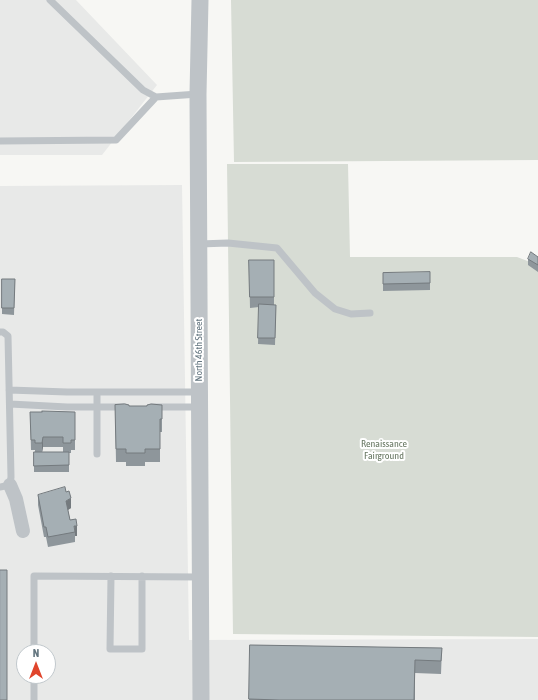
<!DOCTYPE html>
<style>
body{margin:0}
#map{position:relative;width:538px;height:700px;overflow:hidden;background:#f7f7f4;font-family:"Asap Condensed",sans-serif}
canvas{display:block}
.north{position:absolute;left:16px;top:644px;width:40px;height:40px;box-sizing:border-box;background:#fff;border:1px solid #c1c8cc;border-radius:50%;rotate:0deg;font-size:11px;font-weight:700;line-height:16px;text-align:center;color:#63757f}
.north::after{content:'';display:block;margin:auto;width:14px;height:18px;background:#e0452c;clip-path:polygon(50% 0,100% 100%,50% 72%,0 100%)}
</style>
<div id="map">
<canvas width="538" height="700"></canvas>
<div class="north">N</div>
</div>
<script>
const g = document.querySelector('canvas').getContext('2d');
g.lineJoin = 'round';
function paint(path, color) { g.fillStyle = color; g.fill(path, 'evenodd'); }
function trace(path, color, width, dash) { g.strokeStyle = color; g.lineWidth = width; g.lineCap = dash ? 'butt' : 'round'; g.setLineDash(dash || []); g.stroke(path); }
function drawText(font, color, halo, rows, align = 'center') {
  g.font = font + ' "Asap Condensed",sans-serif'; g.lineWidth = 4; g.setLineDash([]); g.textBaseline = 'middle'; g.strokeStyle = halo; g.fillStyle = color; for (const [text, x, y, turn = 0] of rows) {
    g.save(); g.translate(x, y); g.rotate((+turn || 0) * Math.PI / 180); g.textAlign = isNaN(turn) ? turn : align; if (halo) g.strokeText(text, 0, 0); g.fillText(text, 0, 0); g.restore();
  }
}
paint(new Path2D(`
 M0,0H76L157,85L102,155H0Z
 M182,185L189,640L538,639V700H0V186ZM24,652H48V676H24Z`), '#e8e9e8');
paint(new Path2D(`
 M231,0H538V160L234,162Z
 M227,164H348L350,257H517L538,265V637L233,634Z`), '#d7dcd4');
trace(new Path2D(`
 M50,0L143,90L156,97
 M0,141L116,140L156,97L198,94
 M199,244L228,243L277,248L315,293L335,309L351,314L370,313
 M0,332H3L8,336L11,477L10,485L0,487
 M9,390L67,392H199
 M97,392V454
 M10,404L67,407H124
 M152,407H200
 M111,576L110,649H142V576
 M34,652V576L200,577
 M34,700V676`), '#bec3c7', 7);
trace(new Path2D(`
 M10,485L16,499L23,531`), '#bec3c7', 14);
trace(new Path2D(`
 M200,0L198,94L201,700`), '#bec3c7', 17);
paint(new Path2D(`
 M538,257V274V272L528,265V259Z
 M249,260H274V305H276L275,345L258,344L259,307L250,308Z
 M383,273L430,283V290L383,291Z
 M2,279H15L14,315L2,314Z
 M115,405L129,406H147L162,405V432H160V462H145V466H126V462H116Z
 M30,412H75V450H71V453H69V472H34V452H35V450H31ZM43,447H63V452H42Z
 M38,495L71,508L68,510L70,520L77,536H75V542L48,547L46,537H44L38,505Z
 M250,645L442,648L441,674L415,673V700H249Z`), '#8e969b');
paint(new Path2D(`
 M43,437V447L42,453V443Z
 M71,498V508L66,511V501Z
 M74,526H77V536H75V532Z`), '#747a7e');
const building = new Path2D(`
 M531,252L538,257V265L528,259Z
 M249,260H274V297H250Z
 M430,272V283L383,284V273Z
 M2,279H15L14,308H2Z
 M259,304L276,305L275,338H258Z
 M125,404L129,405V406H147V405L151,404L162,405V419H160V449H145V453H126V449H116L115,405Z
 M42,411L75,412V440H71V443H63V437H43L42,443H35V440H31L30,412H42Z
 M34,452H69V465L34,466Z
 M65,487L66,492L69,491L71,498L66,501L70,520L76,519L77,526H74L75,532L48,537L46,527H44L38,495Z
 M0,570H7V700H0Z
 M250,645L442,648L441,661L415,660L414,700H279L249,699Z`);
paint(building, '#a5afb4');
trace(building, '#747a7e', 1);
drawText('10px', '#63757f', '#fff', [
 ["North 46th Street",199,350,-90]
]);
drawText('10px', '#677762', '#fff', [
 ["Renaissance",384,444],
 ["Fairground",384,456]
]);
</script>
